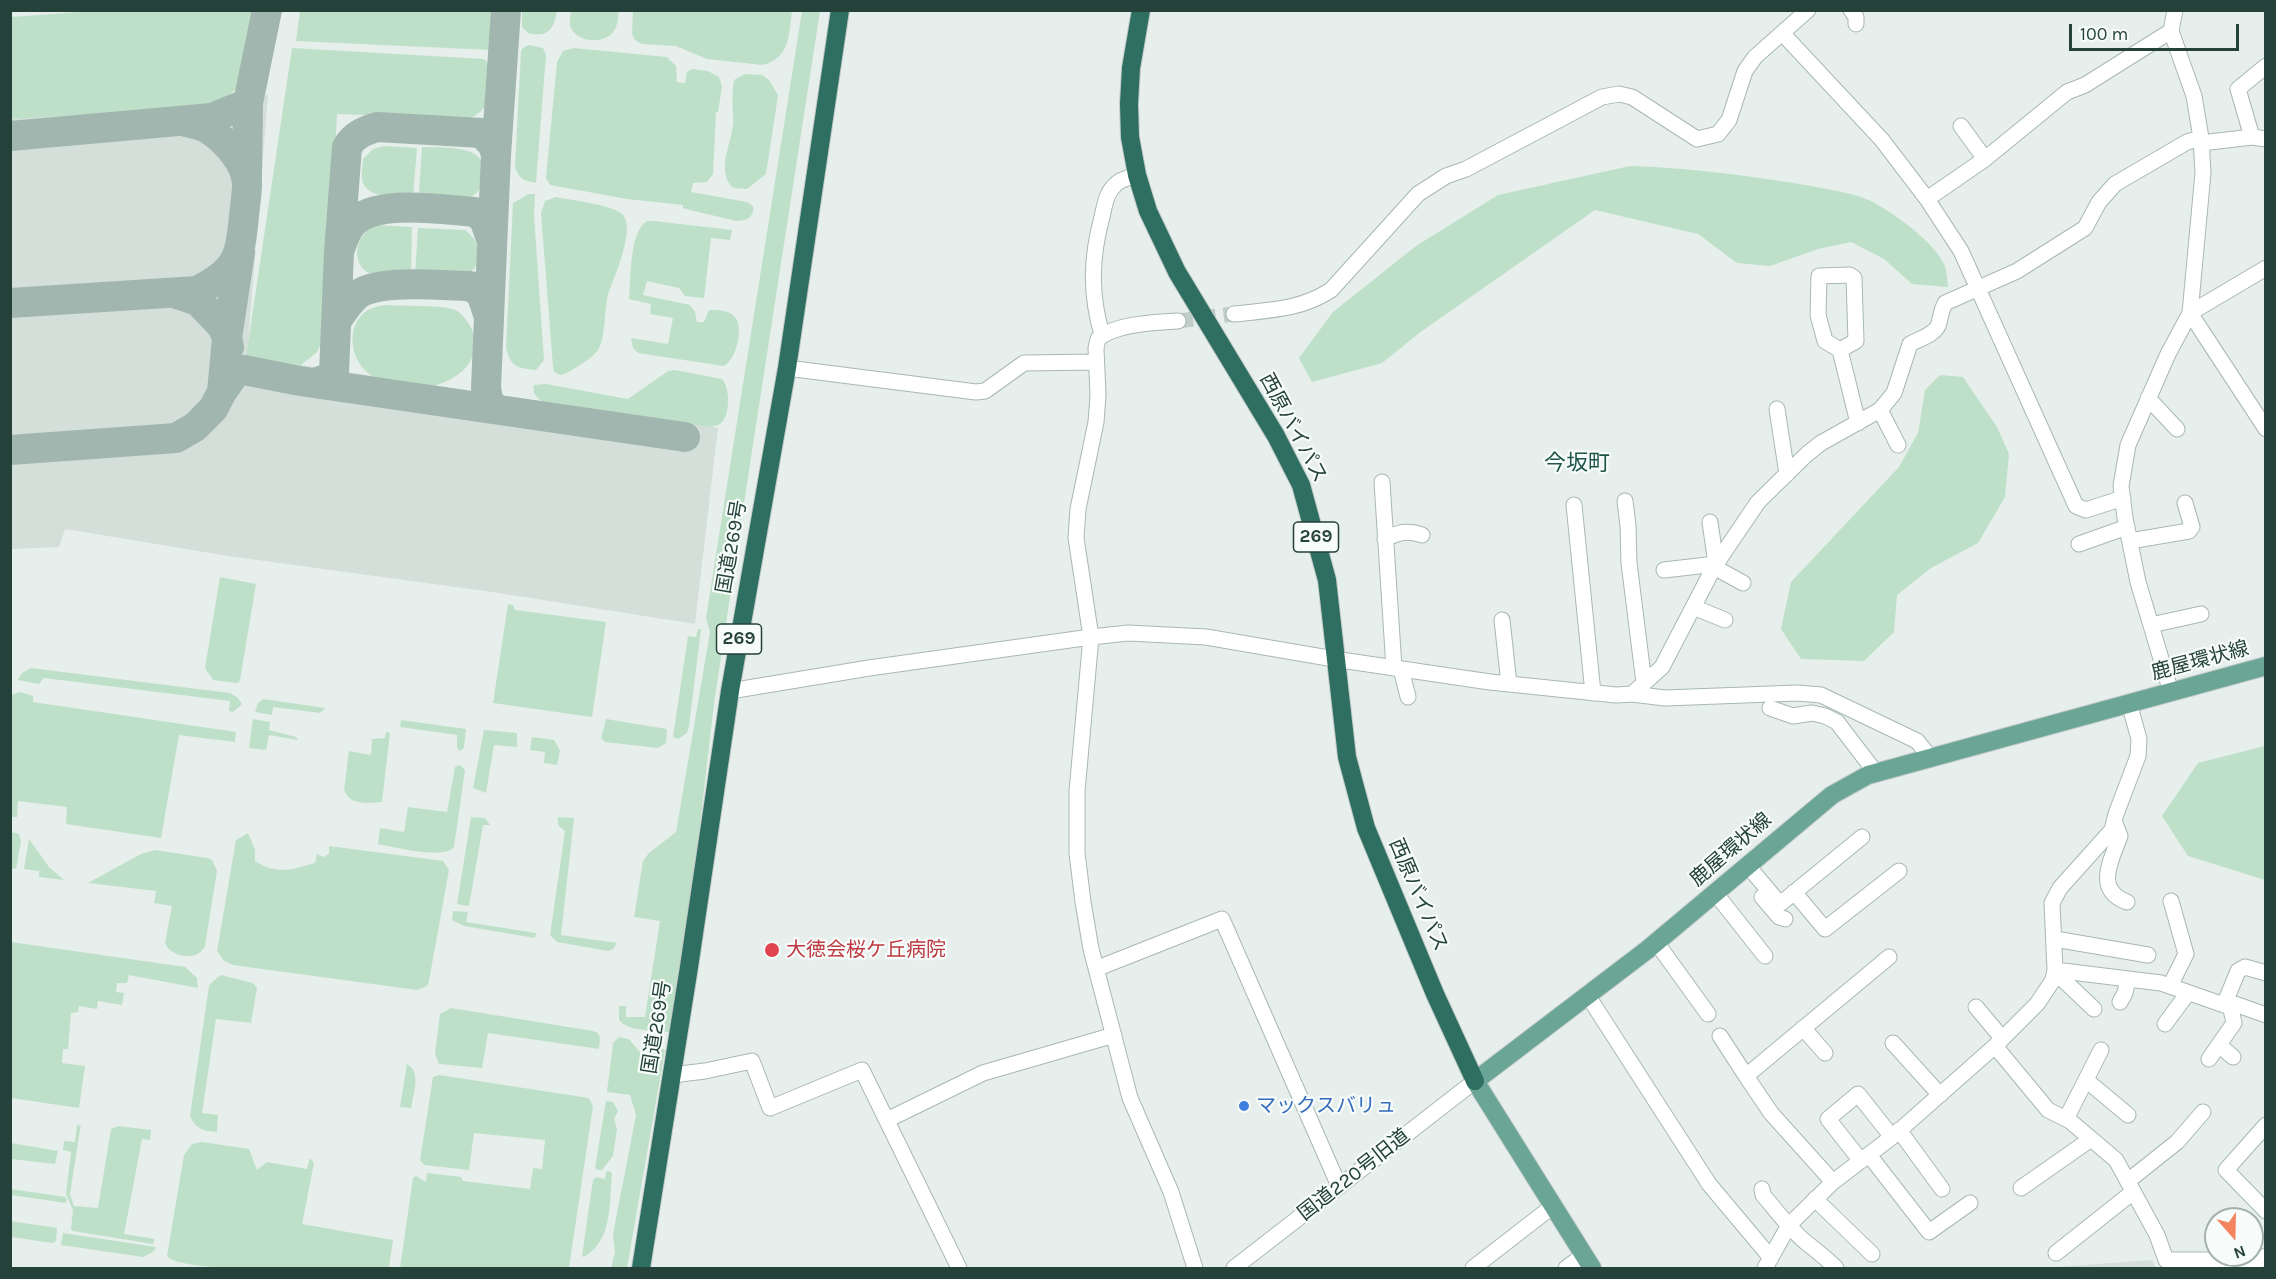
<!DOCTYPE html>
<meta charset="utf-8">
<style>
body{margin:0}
#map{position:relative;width:2276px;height:1279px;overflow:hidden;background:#e6efeb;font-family:Karla,sans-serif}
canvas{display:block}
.frame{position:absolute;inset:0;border:12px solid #24423a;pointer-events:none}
.north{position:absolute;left:2204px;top:1207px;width:60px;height:60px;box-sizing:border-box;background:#f7fbf9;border:2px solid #a3b1ad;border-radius:50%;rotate:160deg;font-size:16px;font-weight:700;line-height:24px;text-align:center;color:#24423a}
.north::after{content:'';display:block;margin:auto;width:21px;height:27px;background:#f4845f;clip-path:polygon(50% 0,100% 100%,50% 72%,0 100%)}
.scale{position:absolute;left:2069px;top:24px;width:170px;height:27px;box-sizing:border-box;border:3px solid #24423a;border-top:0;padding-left:8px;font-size:18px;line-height:21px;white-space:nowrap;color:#24423a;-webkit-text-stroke:4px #f7fbf9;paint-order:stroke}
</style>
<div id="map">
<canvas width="2276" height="1279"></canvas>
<div class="frame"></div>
<div class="north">N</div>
<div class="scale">100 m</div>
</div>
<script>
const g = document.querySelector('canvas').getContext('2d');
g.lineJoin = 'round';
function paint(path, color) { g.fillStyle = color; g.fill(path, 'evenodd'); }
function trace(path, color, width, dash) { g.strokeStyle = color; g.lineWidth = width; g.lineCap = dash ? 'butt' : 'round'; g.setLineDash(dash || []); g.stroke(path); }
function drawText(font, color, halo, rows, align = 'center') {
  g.font = font + ' Karla,"Noto Sans JP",sans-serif'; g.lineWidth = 4.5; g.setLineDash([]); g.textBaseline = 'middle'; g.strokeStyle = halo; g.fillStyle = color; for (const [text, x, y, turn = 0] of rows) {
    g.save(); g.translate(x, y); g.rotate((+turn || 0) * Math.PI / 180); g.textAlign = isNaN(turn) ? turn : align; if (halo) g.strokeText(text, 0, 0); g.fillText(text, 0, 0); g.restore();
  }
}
paint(new Path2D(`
 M268,95L247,357L718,428L695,624L492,592L228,556L65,529L59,547L11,549L10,118Z
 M2152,1260L2156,1268H2042Z`), '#d4dfda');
paint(new Path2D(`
 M107,10L258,11C249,59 257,93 200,107L11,119V17Z
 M300,11H492L491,50L296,41Z
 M522,11H557C554,29 548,38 528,33L522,27Z
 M571,11H619C618,16 618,24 615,29C607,46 574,43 570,25C569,20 571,15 571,11Z
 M633,11V10L792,11C789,34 790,59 762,65L707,59L676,46L642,44L635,40L632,34Z
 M802,11H820L742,516L714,704L687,935L669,1032C654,1030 629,1032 619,1020V1006H626V1017H645L660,921L634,917L643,861L649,853L676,832L710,632L706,618Z
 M529,45L543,48L546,55L536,183C524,181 519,179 515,167L521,51L523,48Z
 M292,48L484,59C494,67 492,94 486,105C482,112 474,117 467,119L337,114L326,334L317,352L301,365L246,357Z
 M574,48L667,57L676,66L677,82L685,83L687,72L692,69L708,71L719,77L722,87L718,112H716L713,174L707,182L693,183L691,192L747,202L753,206C755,217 746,221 736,221L690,210L683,208V205L627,199L550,185L546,178L557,62L563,51Z
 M745,74L762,75L769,80L778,95L777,102L766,174L747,189L734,188L730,185C716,163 736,137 733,114C732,102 732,92 734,80Z
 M385,146L417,148L413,197C398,196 365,200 362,179C361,173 363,165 363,159L373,149Z
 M422,147C445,148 493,143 483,181C481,189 476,195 468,198C455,203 435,197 421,197L419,193Z
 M1630,166C1691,168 1752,176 1811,186C1831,190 1855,193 1873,202C1896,215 1933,241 1944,264C1947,271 1947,279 1948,287L1912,284L1884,259L1851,242L1818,249L1770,266L1737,263L1698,234L1595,210L1422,331L1382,363L1312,382L1299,358L1333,312L1416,246L1498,195Z
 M529,194H535L534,216L544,360L536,370C518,368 511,368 506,348L513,203Z
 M556,197C570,200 615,205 623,215C636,231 613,278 608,295C604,311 606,337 598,350C594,357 568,374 560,375L554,372L553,367L541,213L545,201Z
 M647,221H654L732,230L730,240L711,238L704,298L685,296L679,288L647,281L643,295L690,305L695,312L697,322H704L709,310C717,310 726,310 733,315C745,325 737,359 724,366L638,353L633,348L631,338L668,344L673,318L650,314L651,304L629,299C631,281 629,231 647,221Z
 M376,225L412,227L411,276C399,275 377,278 367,272C349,260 358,231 376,225Z
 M418,228L465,230C485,246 484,263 464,278L415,275Z
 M384,305C399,306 440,305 452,309C460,311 465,318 469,324C487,354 462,380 432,386C424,388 413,384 405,383C397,382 386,382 378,379C355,370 344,337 360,317C366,309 375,307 384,305Z
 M675,370L722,379C730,388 730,411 723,421C720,425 715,426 710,427L543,402C536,397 532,394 534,385L546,384L628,399L668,371Z
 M1940,375L1963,377L1997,427L2009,454L2005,497L1978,543L1931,568L1897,595L1894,632L1864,661L1801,659L1781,629L1791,582L1899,467L1918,433L1925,390Z
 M220,577L256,584L240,680L237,683L213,680L205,668Z
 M508,604L513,605L515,610L606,622L592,717L493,703Z
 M698,629H701L689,726L687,733L678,739L673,737L688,636L696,637Z
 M31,668L230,693L238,698L242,704L233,712L229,711L230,701L44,678L39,684L18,680L22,673Z
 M20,692L33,696V702L236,732L235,742L179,735L161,838L66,824L67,807L18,801L17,817H11V695Z
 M263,699L325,708L320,713L273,707L272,715L255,712L258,703Z
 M253,719L270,722L269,730L296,737L298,740L269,735L266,750L249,748Z
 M606,719L667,729L666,743L658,748L605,742L601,738Z
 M401,720L466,729L464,748L459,751L457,747V735L400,727Z
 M484,730L517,733V747L494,745L486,793L473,788Z
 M386,732L390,733L382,802C367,803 350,806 344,790L349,751L371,755L372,739L385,738Z
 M532,737L554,740L560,750L557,765L544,763L545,752L530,750Z
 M2265,746V880L2188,856L2162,816L2198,763Z
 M460,765L465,770L454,847C443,860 395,847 378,844L380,828L404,832L408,807L447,812L455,767Z
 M471,817L485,818L490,825H483L469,906L457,904Z
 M558,817L574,818L561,935L617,943L613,949L608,951L557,942L550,935L565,831L558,825Z
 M11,832L19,834L21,841L16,869L11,868Z
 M248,833L255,850V861C277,875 291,870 315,863L317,854L323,857L329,854V846L443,861L449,870L429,981L427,986L417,990L233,965L224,961L217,951L236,840Z
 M29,839L49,867L64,880L39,877V871L24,869Z
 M155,850L207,858L212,860L217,871L205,946C198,962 171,958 165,943L172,906L154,903L156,891L88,883L141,854Z
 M453,911L468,912L466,922L536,933L535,938L464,926L452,920Z
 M11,942L185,967L197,978L198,988L129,975L127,983H117L116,992L124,993L122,1005L98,1001L97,1009L79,1006L78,1012L71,1013L68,1049H63L62,1063L85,1066L79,1108L11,1098Z
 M221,975L253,983L257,988L251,1023L216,1019L202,1113L218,1115L217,1132C203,1131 196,1129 190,1116L209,986L212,982Z
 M451,1008L593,1031L598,1033L600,1038L599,1049L488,1033L482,1068L439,1064L435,1054L440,1014Z
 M619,1037L629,1039L643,1056H647L649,1046L655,1043L657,1047L665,1050L627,1268H611L615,1252L613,1234L636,1115L630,1095L607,1092L613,1043Z
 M407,1064C422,1073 413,1094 411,1108L400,1107Z
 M439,1075L589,1098L593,1106L569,1268H400L413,1178L416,1176L426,1182L427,1173L461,1177L463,1181L530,1189L533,1168L542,1169L545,1140L474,1133L469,1170L424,1165L420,1160L433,1077Z
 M606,1101L613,1102L618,1111L614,1119L617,1129L613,1156L602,1170H598L595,1168Z
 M77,1125L81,1126L80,1130L70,1194L74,1206L98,1208L111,1129L118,1126L151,1130L150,1140L142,1139L124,1234L155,1239L153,1244L73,1231L71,1229L73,1210L66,1194L71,1152L63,1150L64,1141L75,1142Z
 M202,1142L249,1149L257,1170L267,1162L307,1169L310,1158L314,1163L302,1224L393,1240L389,1268C357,1269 180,1275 167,1256L184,1155L192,1144Z
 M11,1143L58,1151L55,1164L11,1159Z
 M609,1171L612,1173C609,1204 613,1240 584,1257L582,1256L593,1180L596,1177L605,1179L606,1172Z
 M11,1189L65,1197L67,1199L66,1203L11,1195Z
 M10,1221L57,1228L56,1241L53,1243L11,1237Z
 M63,1233L156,1247L153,1252L143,1257L61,1245Z`), '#bfe0c8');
trace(new Path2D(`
 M10,136L212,118L248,103L267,10
 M496,155L506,10
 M247,179L248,103
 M340,249C343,240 346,231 352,224C375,198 443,210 475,212L484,219L492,241
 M10,303L197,291C237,271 240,258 244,216C245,205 247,194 247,184C246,162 225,140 208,129C201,125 190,123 182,121
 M336,322C342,313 347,304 356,296C377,278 441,286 470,286L481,293L489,317
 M229,347L227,338L240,252
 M315,383L329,378L334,373L339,252L347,147C354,135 364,131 377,127L482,133L493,145L496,155L486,388L489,404L497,409
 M222,392L235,373L244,370L300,381L685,437
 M10,450L176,438L195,427L213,409L222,392L227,338L222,326L198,301L177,294`), '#a2b6b0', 30);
trace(new Path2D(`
 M1178,321L1234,314`), '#bfccc8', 15, [15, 8]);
const minor = new Path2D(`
 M1851,10L1856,17V24
 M1783,34L1882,140L1927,199L1961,251L2076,506L2086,510L2123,498
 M1961,126L1985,159
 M2252,137L2238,89L2266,66
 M2201,143L2252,137L2266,139
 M1927,199L1985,159L2067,92L2085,85L2171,31
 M2190,313L2266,429
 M2190,313L2266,268
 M1234,314C1270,310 1300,310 1331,290L1418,194L1446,176L1466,169L1602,97L1619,94L1632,97L1697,139L1718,134L1729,120L1745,71L1755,57L1808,10
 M1178,321C1157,322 1114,324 1098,339L1096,348L1098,395L1096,422L1078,509L1076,538L1091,637L1077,791V853L1083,902L1091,949L1130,1098L1171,1192L1195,1268
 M1102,335C1090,294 1091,257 1102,217C1105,204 1106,193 1116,184C1121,179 1131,177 1137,175
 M1840,350L1856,341L1854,278L1850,275L1819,276L1818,315L1825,341L1840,350L1858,423
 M787,368L976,392L985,391L1024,363L1096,362
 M2148,398L2177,429
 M1777,409L1787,474
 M1880,410L1898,445
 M1382,482L1394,668
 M1625,501L1628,526L1629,563L1644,683
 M1574,505L1593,693
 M1385,539C1399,532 1407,530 1422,535
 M2130,541L2189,531L2192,527L2185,503
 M2079,544L2127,527
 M1714,567L1743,583
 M1664,570L1716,564L1710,522
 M1693,607L1725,620
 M1502,620L1509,684
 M2151,625L2201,614
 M1401,669L1408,697
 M730,691L869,668L1091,637L1128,633L1206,637L1334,659L1490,682L1616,695L1632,694L1665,698L1797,693L1821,695L1917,741L1931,758
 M2171,692L2138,582L2125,518L2121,486L2128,445L2168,354L2190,313L2203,173L2201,138L2194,96L2171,31L2175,10
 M1632,694L1662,667L1714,567L1758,502L1807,454L1821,443L1880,410L1894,393L1910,344C1919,339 1937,334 1939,323C1941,315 1941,311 1945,303L2017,271L2085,228L2099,202L2115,184L2187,142L2201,138
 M1770,708L1793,716L1812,713L1825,716L1837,722L1876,773
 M2114,821L2120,836C2111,861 2094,890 2127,902
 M1748,866L1780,904L1862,837
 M1794,892L1825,929L1899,871
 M1716,894L1765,956
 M1762,897L1779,917L1785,919
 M2055,939L2148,955
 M1656,942L1708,1014
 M1098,968L1222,919L1339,1186
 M2055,970L2161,983L2224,1005L2235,1004L2266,1015
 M2055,972L2094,1009
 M2170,986L2186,954L2171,901
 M1588,996L1709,1184L1771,1258
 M2120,1002L2125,993L2128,979
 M2224,1005L2238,971L2245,967L2266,973
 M1976,1007L2002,1038
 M2165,1024L2188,993
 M1803,1028L1825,1053
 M1720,1036L1746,1076
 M1893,1043L1940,1095
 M2219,1045L2233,1057
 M1995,1046L2048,1110L2070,1121L2116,1160L2157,1235L2166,1260H2260L2266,1256
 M2209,1059L2234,1023L2230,1005
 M672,1075L705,1071L752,1061L770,1108L862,1070L959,1268
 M2086,1080L2128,1115
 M2066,1119L2101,1050
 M887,1120L983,1073L1114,1035
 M2266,1125L2226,1170L2266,1211
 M1899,1130L1942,1189
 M1869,1155L1929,1232L1970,1203
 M1861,1161L1828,1119L1858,1094L1892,1137
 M2128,1181L2177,1142L2203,1112
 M1833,1182L1771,1113L1746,1076L1889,957
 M2021,1188L2091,1139
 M1762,1189L1763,1195C1777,1211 1791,1231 1808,1244C1818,1252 1827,1259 1836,1268
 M1815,1199L1872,1254
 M2056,1253L2133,1192
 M1234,1268L1475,1081
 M1473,1268L1553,1206
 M1566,1268L1584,1255
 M1765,1268L1789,1225L1833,1182L1892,1137L1995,1046L2037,1004L2053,980L2055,970L2052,903L2060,888L2112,830L2116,814L2138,756L2139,739L2129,703`);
const major = new Path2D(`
 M1592,1268L1475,1081L1647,950L1832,795L1868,775L2266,666`);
const highway = new Path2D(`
 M1141,10L1131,68L1129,104L1130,137L1137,175L1148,211L1177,272L1276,436L1301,485L1327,580L1347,757L1366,828L1435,994L1475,1081
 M641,1268L689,967L730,691L787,368L840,10`);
trace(minor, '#a8b8b2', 17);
trace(major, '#c2cac8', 20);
trace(highway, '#c2cac8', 20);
trace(minor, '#fff', 15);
trace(major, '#6aa596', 18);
trace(highway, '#2f6f62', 18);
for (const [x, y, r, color] of [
 [772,950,8,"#e0444e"],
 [1244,1106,6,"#3f7fe0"]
]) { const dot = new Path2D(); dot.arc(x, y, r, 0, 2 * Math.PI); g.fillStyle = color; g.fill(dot); trace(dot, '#f7fbf9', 2); }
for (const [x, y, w] of [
 [1316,537,45],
 [739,639,45]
]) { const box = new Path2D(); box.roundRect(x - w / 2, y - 15, w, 30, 4.5); g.fillStyle = '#f7fbf9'; g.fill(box); trace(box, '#24423a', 1.5); }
drawText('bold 18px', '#24423a', null, [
 ["269",1316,537],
 ["269",739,639]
]);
drawText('20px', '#24423a', '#f7fbf9', [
 ["西原バイパス",1293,428,62],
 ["国道269号",732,547,-80],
 ["鹿屋環状線",2200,661,-15],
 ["鹿屋環状線",1731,850,-41],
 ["西原バイパス",1418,895,67],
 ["国道269号",657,1027,-81],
 ["国道220号旧道",1354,1175,-38]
]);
drawText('20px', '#be3a42', '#f7fbf9', [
 ["大徳会桜ケ丘病院",786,950]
], 'left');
drawText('20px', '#366cbe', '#f7fbf9', [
 ["マックスバリュ",1256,1106]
], 'left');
drawText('22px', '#1f5548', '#f7fbf9', [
 ["今坂町",1577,464]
]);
</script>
